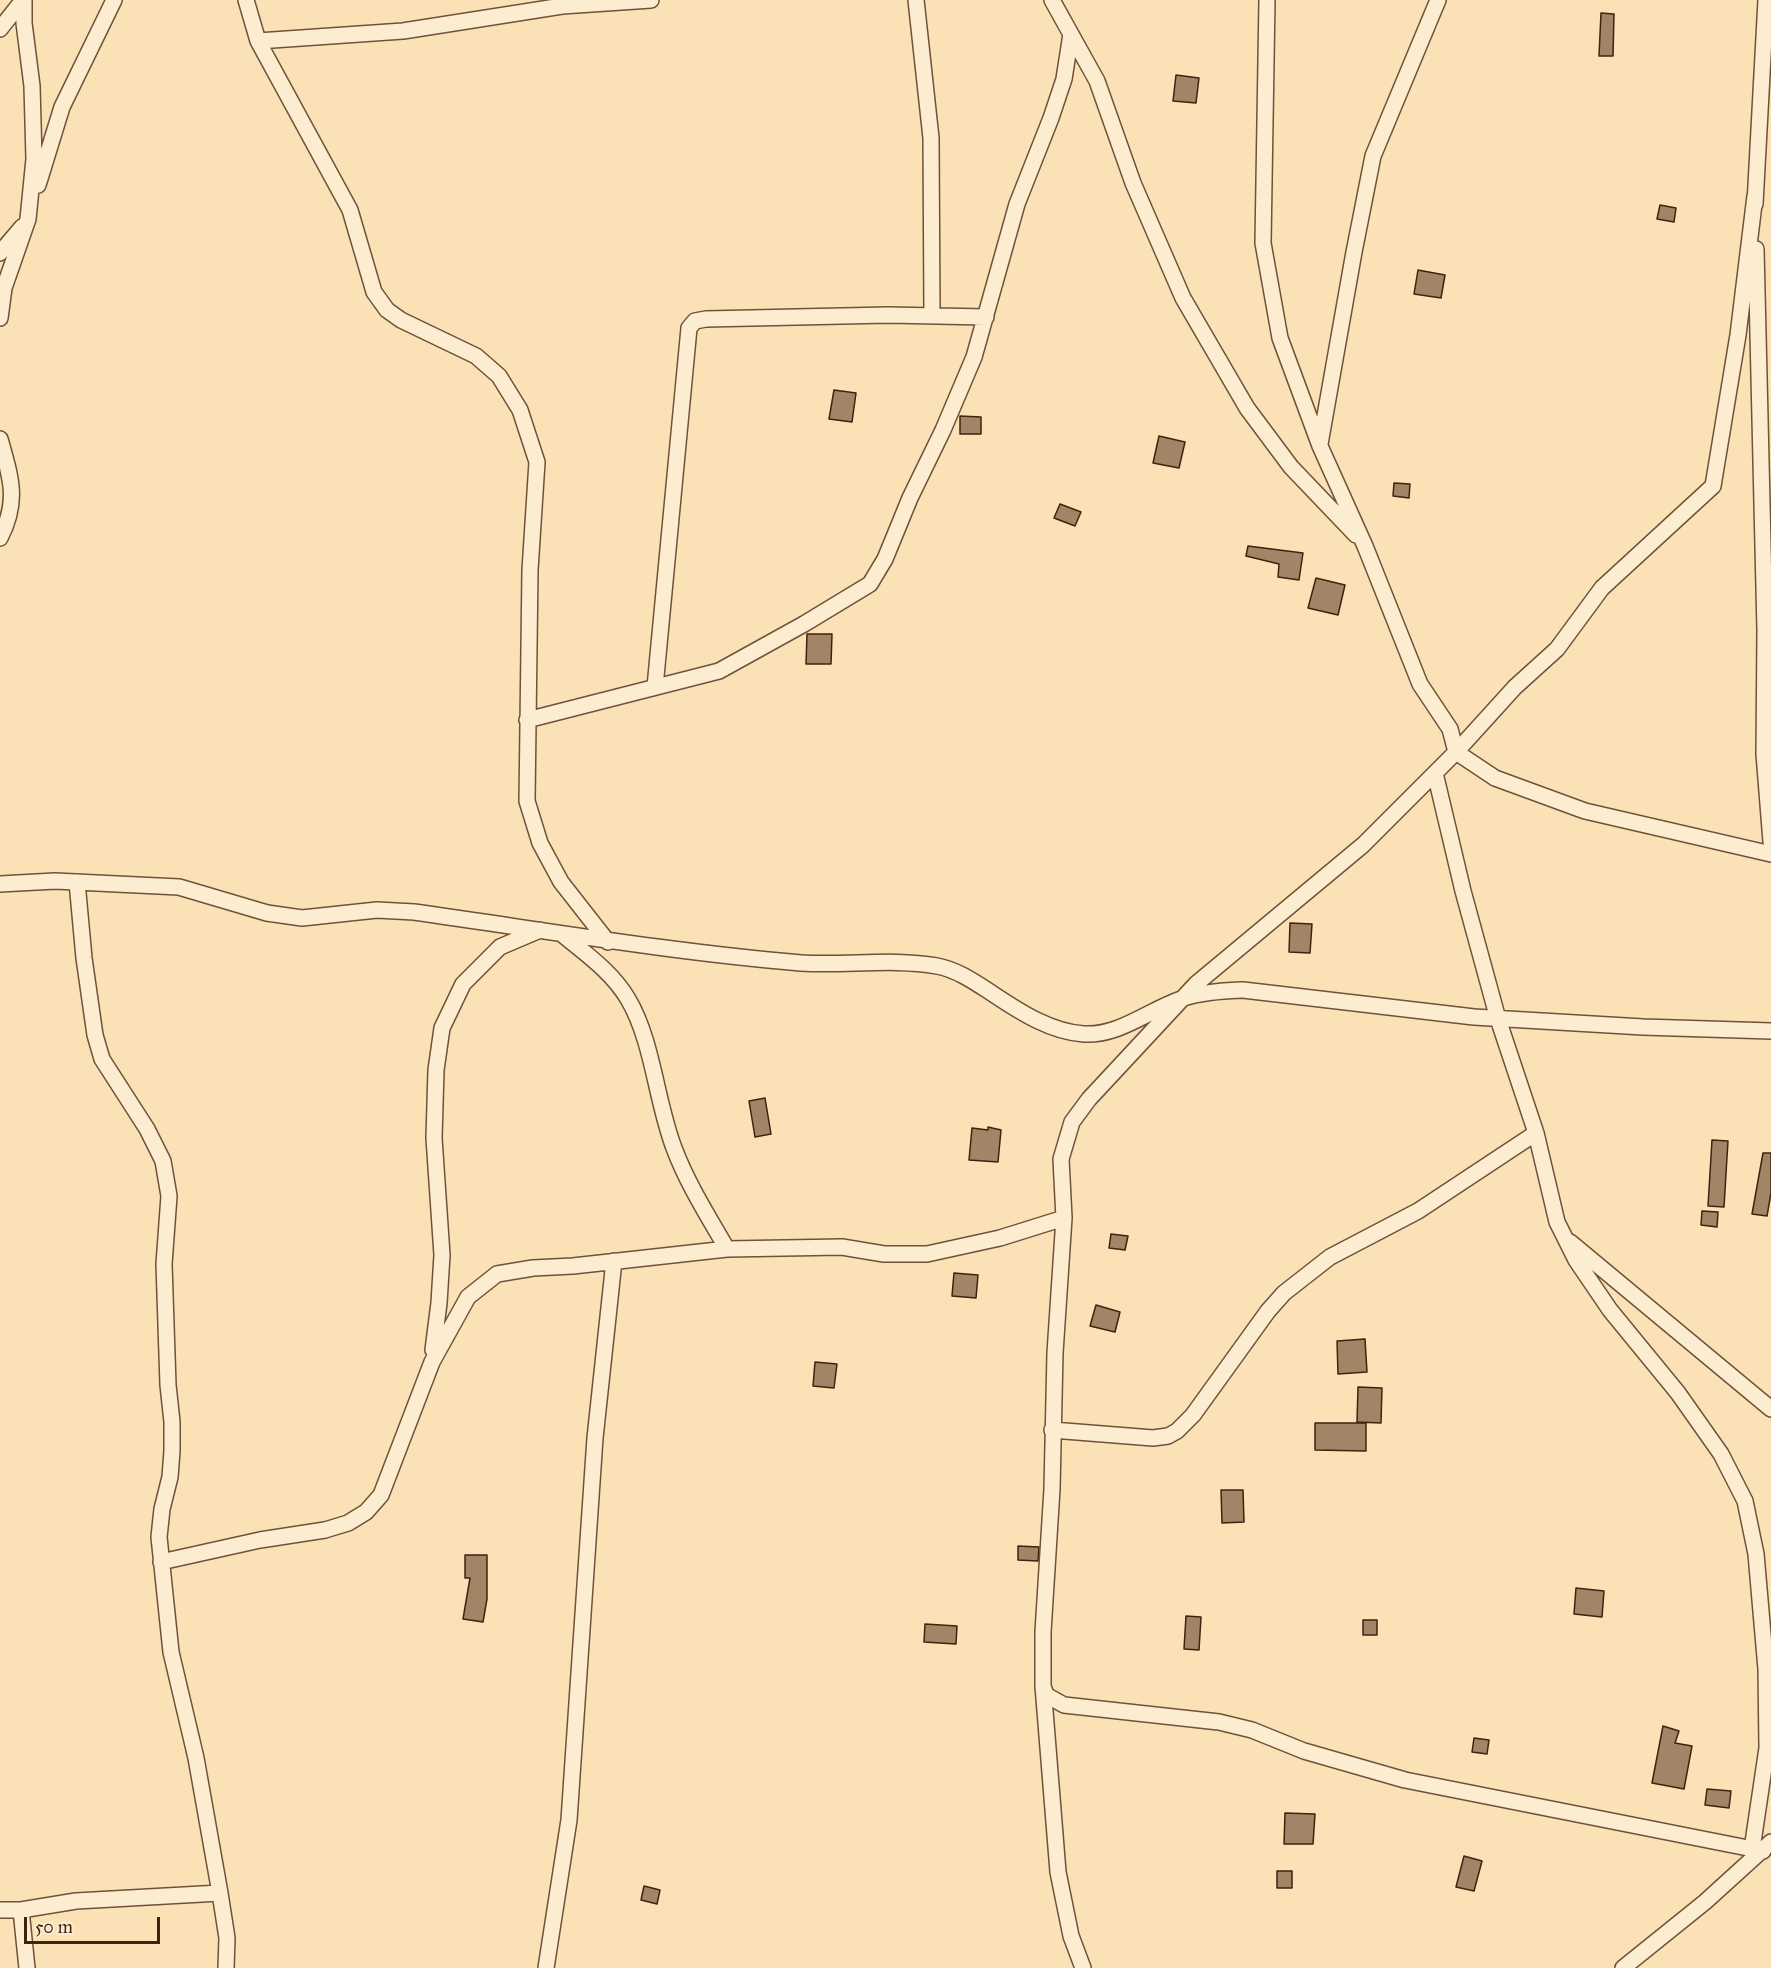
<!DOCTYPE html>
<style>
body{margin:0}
#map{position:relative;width:1771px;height:1968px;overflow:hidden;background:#fbe2b6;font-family:"IM FELL Great Primer",serif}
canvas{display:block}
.scale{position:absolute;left:24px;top:1917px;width:136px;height:27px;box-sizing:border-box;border:3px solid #41210f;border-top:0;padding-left:8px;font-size:18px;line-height:21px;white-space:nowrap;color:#41210f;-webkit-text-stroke:4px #fcecd0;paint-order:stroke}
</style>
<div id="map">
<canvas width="1771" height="1968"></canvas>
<div class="scale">50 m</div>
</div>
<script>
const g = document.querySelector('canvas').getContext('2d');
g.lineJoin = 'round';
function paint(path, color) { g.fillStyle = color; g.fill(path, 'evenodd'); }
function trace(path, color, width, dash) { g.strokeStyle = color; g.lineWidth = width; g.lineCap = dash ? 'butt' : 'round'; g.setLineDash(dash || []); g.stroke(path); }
const building = new Path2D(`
 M1601,13L1614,14L1613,56H1599Z
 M1176,75L1199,78L1196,103L1173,101Z
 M1660,205L1676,208L1674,222L1657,219Z
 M1418,270L1445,275L1441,298L1414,294Z
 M834,390L856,393L852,422L829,419Z
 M960,416L981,417V434H960Z
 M1159,436L1185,442L1179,468L1153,463Z
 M1394,483L1410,484L1409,498L1393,496Z
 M1060,504L1081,512L1075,526L1054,518Z
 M1248,546L1303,553L1299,580L1278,577L1279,564L1246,556Z
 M1316,578L1345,585L1338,615L1308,608Z
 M807,634H832L831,664H806Z
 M1290,923L1312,924L1310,953L1289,952Z
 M765,1098L771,1134L755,1137L749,1101Z
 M988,1127L1001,1130L998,1162L969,1160L972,1128L988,1130Z
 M1712,1140L1728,1141L1724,1207L1708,1206Z
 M1763,1153H1771V1193L1767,1216L1752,1214Z
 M1702,1211L1718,1212L1717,1227L1701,1225Z
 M1111,1234L1128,1236L1125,1250L1109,1248Z
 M954,1273L978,1275L976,1298L952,1296Z
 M1096,1305L1120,1312L1115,1332L1090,1326Z
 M1365,1339L1367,1372L1338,1374L1337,1341Z
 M815,1362L837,1364L834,1388L813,1386Z
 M1358,1387L1382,1388L1381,1423L1357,1422Z
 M1315,1423H1366V1451L1315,1450Z
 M1221,1490H1243L1244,1522L1222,1523Z
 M1018,1546L1039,1547L1038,1561L1018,1560Z
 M465,1555H487V1599L483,1622L463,1619L470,1578H465Z
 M1576,1588L1604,1591L1602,1617L1574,1614Z
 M1186,1616L1201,1617L1199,1650L1184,1649Z
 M1363,1620H1377V1635H1363Z
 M925,1624L957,1626L956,1644L924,1642Z
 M1663,1726L1679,1731L1675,1743L1692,1746L1684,1789L1652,1783Z
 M1474,1738L1489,1740L1487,1754L1472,1752Z
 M1707,1789L1731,1791L1729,1808L1705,1805Z
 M1285,1813L1315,1814L1313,1844H1284Z
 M1464,1856L1482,1861L1474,1891L1456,1887Z
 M1277,1871H1292V1888H1277Z
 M644,1886L660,1890L657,1904L641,1900Z`);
paint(building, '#a28566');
trace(building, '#41210f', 1.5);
const minor = new Path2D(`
 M246,0L258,41L350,210L374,292L387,310L401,320L476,356L499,376L520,410L537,462L530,570L527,801L540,843L561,882L608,942
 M916,0L931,138L932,316
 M1052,0L1097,81L1133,183L1183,298L1247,408L1291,467L1356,535
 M1267,0L1263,243L1280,338L1320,446L1365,546L1420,684L1450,729L1456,752L1495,778L1585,811L1771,854
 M0,29L23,0
 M258,41L403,31L562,6L651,0
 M38,185L62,107L114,0
 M1755,204L1766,0
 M1756,249L1765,631L1764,754L1771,842
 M0,253L22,227
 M0,318L4,288L28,219L34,159L32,86L24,23V0
 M0,439C11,478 19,501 0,538
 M1320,444L1354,252L1373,156L1438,0
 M655,687L689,328L695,321L706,319L888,315L986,317
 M527,720L719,671L804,624L870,584L885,559L910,498L943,430L974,357L1017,204L1051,118L1064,79L1071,34
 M1435,773L1463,891L1498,1019L1536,1133L1557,1222L1576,1260L1610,1310L1678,1393L1721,1454L1745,1501L1756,1554L1766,1669L1767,1748L1752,1849
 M77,882L84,958L95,1035L102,1059L147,1129L163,1161L169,1196L164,1264L168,1385L172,1422V1451L170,1477L162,1509L159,1537L171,1652L196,1758L220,1893L227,1938L226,1968
 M0,884L55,881L179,887L267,913L302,918L377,910L414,912C543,930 671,952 801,963C846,966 892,958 937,966C958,970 976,983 993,994C1020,1012 1051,1032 1084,1034C1119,1036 1149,1010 1181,999C1200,992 1223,991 1243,990L1474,1017L1643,1027L1771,1031
 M563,935C586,954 612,972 628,999C653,1041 656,1101 674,1148C687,1183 708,1216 727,1249
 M1570,1242L1771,1409
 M433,1350L439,1303L442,1255L434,1138L436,1070L442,1028L463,984L500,947L540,930
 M1052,1430L1153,1438L1168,1436L1177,1431L1193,1415L1268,1311L1284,1293L1330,1257L1418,1211L1536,1133
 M161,1562L260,1540L325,1530L348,1523L366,1512L381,1495L432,1362L468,1297L497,1274L533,1268L573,1266L727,1249L842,1247L884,1254H927L1000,1238L1064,1218
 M1043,1686L1046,1695L1064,1705L1219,1722L1252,1730L1304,1751L1405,1780L1763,1851
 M0,1910H21L76,1901L220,1893
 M21,1910L27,1968
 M546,1968L569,1820L595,1438L614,1261
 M1083,1968L1071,1936L1058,1872L1043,1686V1632L1052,1489L1055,1353L1064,1218L1061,1159L1072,1122L1089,1099L1196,984L1363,845L1456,752L1515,687L1557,649L1602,588L1713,486L1738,335L1755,196
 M1623,1968L1705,1902L1771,1842`);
trace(minor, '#705139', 18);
trace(minor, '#fcecd0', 15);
</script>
